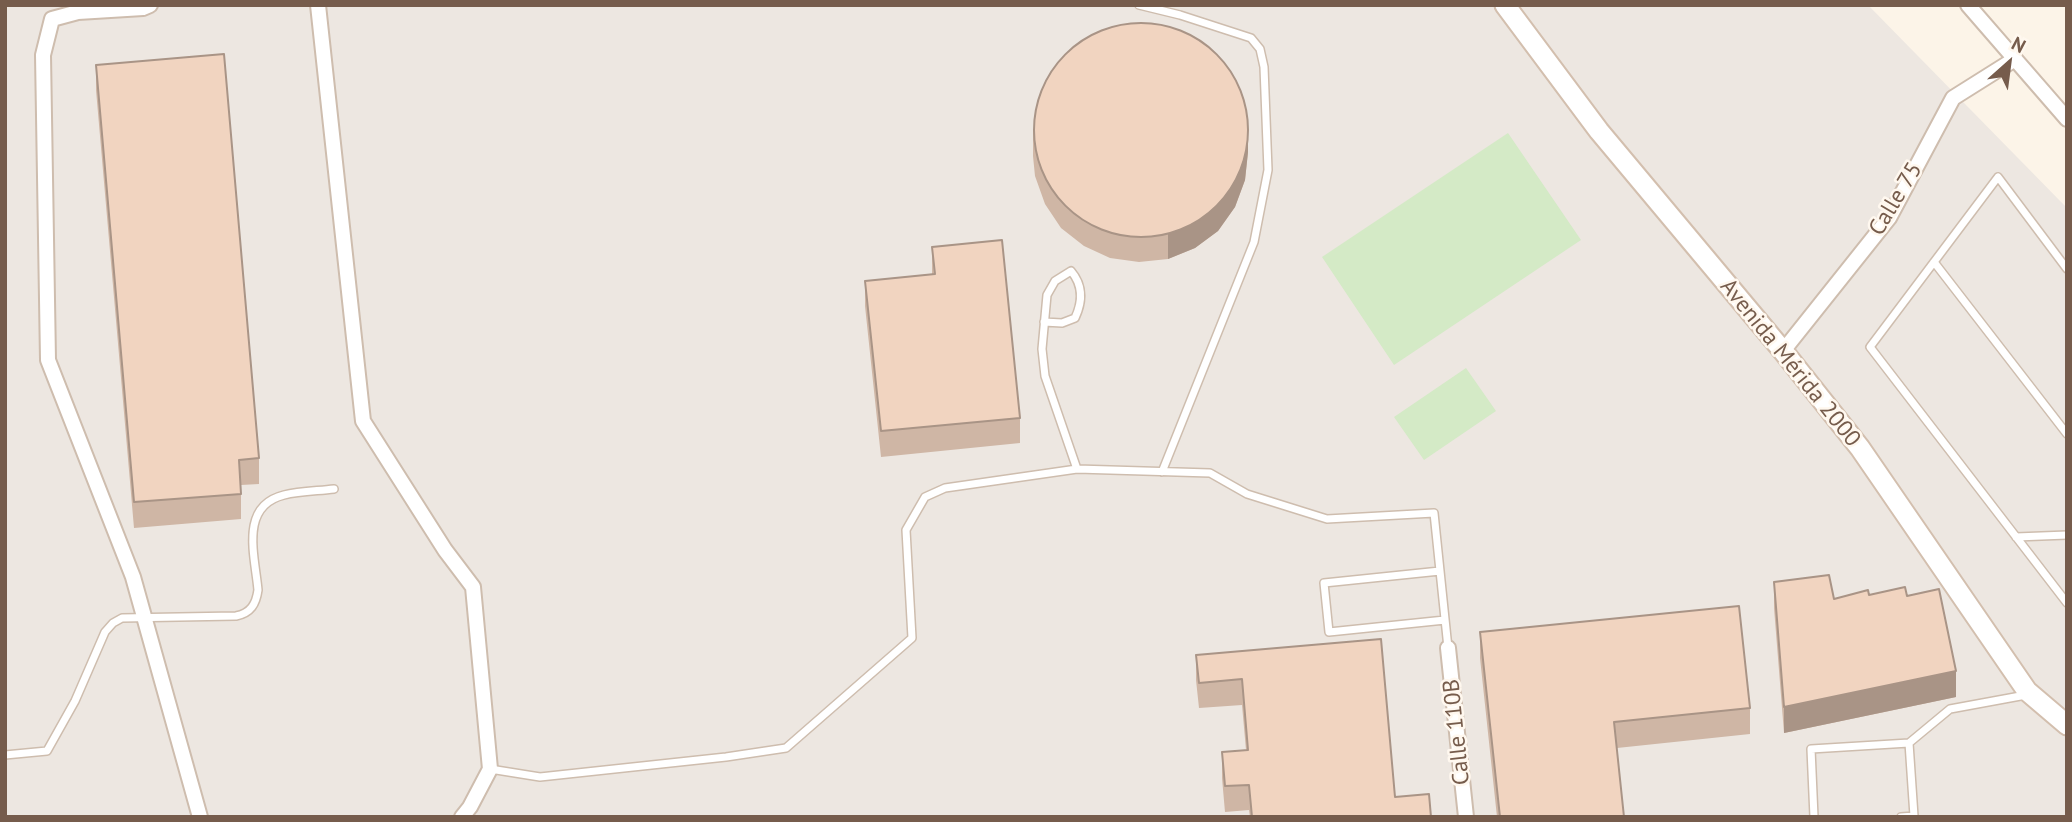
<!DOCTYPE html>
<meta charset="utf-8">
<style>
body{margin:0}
#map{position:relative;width:2072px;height:822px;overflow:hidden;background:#fcf4e8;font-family:"PT Sans",sans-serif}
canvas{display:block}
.frame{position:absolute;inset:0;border:7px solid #765c4c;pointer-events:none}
.north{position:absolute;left:1974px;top:28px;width:70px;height:70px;-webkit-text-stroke:5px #fff8ef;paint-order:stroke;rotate:28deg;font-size:19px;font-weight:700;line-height:28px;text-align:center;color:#765c4c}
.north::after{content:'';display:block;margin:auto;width:24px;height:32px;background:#765c4c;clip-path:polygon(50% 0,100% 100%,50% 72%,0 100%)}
</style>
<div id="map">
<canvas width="2072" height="822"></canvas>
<div class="frame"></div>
<div class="north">N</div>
</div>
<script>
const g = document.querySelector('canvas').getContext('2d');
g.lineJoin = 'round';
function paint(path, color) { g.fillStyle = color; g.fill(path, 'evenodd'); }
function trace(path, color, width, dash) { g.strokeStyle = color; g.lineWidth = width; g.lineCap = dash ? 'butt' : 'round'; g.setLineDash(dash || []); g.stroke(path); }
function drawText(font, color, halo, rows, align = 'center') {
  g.font = font + ' "PT Sans",sans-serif'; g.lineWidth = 5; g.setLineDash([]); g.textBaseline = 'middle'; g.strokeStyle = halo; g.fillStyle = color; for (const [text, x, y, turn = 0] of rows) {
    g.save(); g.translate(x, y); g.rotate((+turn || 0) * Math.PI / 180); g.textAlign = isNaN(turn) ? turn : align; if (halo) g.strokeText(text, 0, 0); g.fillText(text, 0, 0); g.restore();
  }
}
paint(new Path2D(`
 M5,5H1868L2067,208V817H5Z`), '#ede7e1');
paint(new Path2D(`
 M1508,133L1581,240L1394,365L1322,257Z
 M1466,368L1496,411L1424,460L1394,417Z`), '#d4eac6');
const lane = new Path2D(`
 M1139,5L1180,15L1251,38L1260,49L1264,67L1268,170L1254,242L1162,472
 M1934,262L2067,434
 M2067,269L1998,177L1870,347L2067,603
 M1044,322L1062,323L1075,318C1083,301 1083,285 1071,271L1055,281L1047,295L1042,349L1045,376L1077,469
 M2016,537L2067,535
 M1440,571L1324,583L1329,632L1445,620
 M1909,743L1950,709L2026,695
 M5,755L47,751L75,701L105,632L113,623L122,618L236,616C251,613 256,604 258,590C255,556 239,506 284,495C300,491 318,491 334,489
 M490,769L540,777L726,757L786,748L912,638L906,530L925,497L945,488L1077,469L1210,473L1247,494L1327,519L1434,513L1448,648
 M1814,817L1811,749L1909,743L1914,816L1901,817`);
const street = new Path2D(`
 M150,5L143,8L78,12L52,19L43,55L48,360L133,577L200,817
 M318,5L363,421L445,550L473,587L490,769L470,807L462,817
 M1968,5L2067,119
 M1783,351L1889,218L1953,98L2015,59
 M1448,648L1466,817`);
const secondary = new Path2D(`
 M1505,5L1599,131L1783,351L1860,448L2027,691L2067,725`);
trace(lane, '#cebdae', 10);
trace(street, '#cebdae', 18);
trace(secondary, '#d3bfae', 23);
trace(lane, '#fff', 7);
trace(street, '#fff', 14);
trace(secondary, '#fff', 19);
paint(new Path2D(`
 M96,65L259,458V484L241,485V519L134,528L96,90Z
 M1033,130L1248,152L1245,180L1235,207L1218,231L1195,248L1168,259L1139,262L1110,258L1084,246L1061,228L1045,204L1035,176L1033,156Z
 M932,247L1020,418V443L881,457L865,306V281L932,274Z
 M1774,582L1834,599L1869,595L1907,596L1956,697L1784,733L1774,608Z
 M1480,632L1750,708V734L1617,748L1624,817H1497L1480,658Z
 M1381,639L1395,797L1431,817H1250L1249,810L1225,812L1222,778V752L1246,750L1242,705L1199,708L1196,680V655Z`), '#cfb6a5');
paint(new Path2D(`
 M1248,126V152L1245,180L1235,207L1218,231L1195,248L1168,259V234Z
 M1956,671V697L1784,733V707Z`), '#a99486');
const building = new Path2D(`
 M1034 130a107 107 0 1 1 214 0a107 107 0 1 1-214 0Z
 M224,54L259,458L239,460L241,494L134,502L96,65Z
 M1002,240L1020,418L881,431L865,281L935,274L932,247Z
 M1829,575L1834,599L1868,590L1869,595L1905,587L1907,596L1939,589L1956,671L1784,707L1774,582Z
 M1739,606L1750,708L1614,722L1624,817H1500L1480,632Z
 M1381,639L1395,797L1429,794L1431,817H1252L1249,785L1225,786L1222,752L1248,750L1242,679L1199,683L1196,655Z`);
paint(building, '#f1d4c0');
trace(building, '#a99486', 2);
drawText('23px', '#765c4c', '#fff8ef', [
 ["Calle 75",1896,199,-59],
 ["Avenida Mérida 2000",1790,363,51],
 ["Calle 110B",1457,732,-96]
]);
</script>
